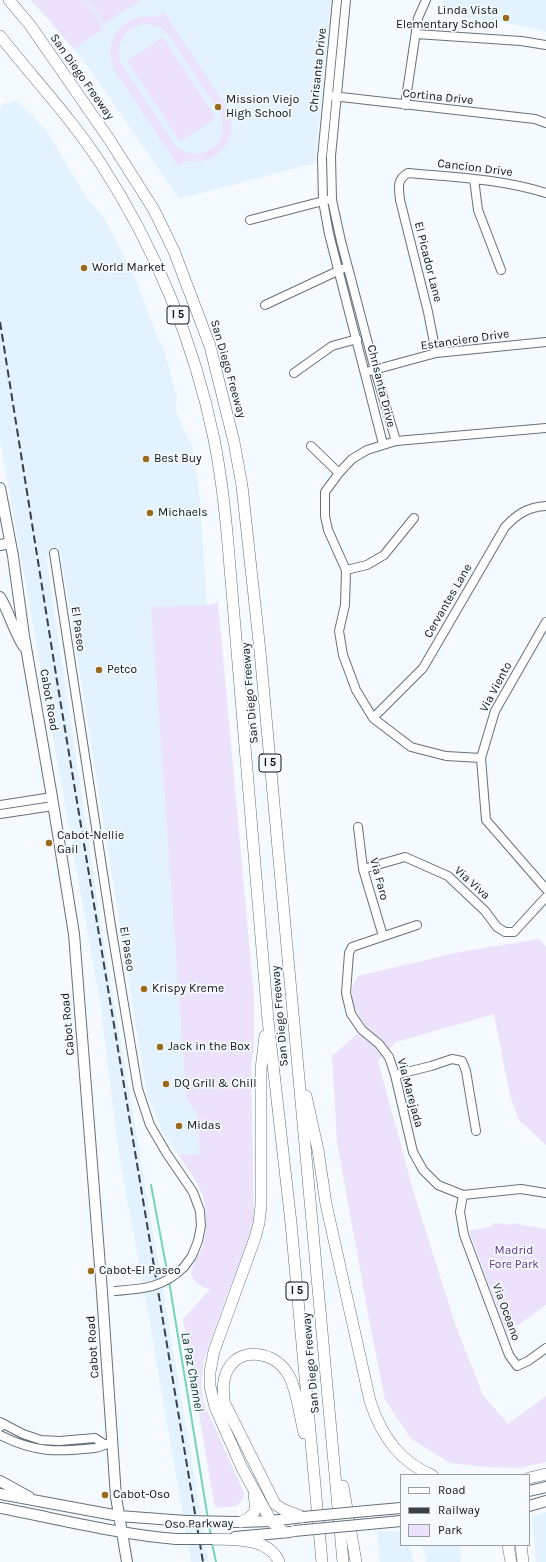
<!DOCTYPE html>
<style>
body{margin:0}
#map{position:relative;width:546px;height:1562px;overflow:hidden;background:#f4fafe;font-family:Karla,sans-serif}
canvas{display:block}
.legend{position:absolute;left:400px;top:1474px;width:130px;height:72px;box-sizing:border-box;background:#f4fafe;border:1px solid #989ea2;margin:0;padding:5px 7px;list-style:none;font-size:12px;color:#0e1317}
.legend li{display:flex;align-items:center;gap:8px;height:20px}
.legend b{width:20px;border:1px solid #989ea2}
</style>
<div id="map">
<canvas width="546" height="1562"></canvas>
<ul class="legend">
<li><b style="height:5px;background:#fff"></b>Road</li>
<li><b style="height:5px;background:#3b4044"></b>Railway</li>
<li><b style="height:11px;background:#ede2fc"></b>Park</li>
</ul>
</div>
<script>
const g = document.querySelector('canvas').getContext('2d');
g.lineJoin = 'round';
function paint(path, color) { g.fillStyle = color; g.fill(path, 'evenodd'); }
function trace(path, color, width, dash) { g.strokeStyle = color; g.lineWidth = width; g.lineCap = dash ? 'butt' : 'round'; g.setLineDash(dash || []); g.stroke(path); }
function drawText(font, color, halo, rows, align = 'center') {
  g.font = font + ' Karla,sans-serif'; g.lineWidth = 3.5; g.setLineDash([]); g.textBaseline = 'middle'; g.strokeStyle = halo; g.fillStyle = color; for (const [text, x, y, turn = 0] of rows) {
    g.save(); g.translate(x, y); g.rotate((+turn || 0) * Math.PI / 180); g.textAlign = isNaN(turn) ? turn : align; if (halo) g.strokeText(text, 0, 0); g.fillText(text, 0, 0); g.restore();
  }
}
paint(new Path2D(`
 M30,0H331L315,163L179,199L92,72L60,33Z
 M444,0H546V32L523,26L447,15Z
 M18,101L46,130L86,197L104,218L134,275L158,339L164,350L177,398L175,409L184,431L193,448L195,468L198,478L207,605L151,608L186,1098L196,1112L200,1154L178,1155L163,1133L147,1095L61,554L46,556L101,926L209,1562H191L148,1313L118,1149L101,1008L0,439V109L2,104Z
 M546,1512V1562H536L532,1517Z
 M377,1531L401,1532V1545H409L414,1562H380Z
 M421,1545H460L461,1562H426L425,1555Z`), '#e2f2ff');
paint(new Path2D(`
 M32,0H86L104,28L74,49Z
 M88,0H141L104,24Z
 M164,12L231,114C230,119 232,126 231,132C227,154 206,165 185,161L179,167L116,72C99,42 123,11 157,17ZM148,24L161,28L168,34L221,115C231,145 198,167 175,145L121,63C114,44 127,25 148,24Z
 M163,37L216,118L180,142L127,61Z
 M218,602L254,997V1050L251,1064L254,1217L247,1247L229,1290L204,1359L201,1383L203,1401L244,1493L243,1498L237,1506L215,1508L183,1319L210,1289C200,1287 187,1278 193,1266C195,1260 199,1255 202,1249C207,1235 207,1216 204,1201C201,1185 187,1169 178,1155L200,1154L196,1112L186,1098L151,607L207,605Z
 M539,939L546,947V1145L519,1120L510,1096L494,1014L396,1042L378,1061L413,1190L455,1324L483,1395L508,1424L546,1396V1462L519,1468L487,1467L450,1463L411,1439L385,1400L369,1319L337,1142L332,1056L366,1026C359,1016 350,1003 352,991C352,986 356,980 358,976L459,952Z
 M499,1223L510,1225L513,1223C524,1226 535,1226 546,1229V1305L507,1333L469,1231L492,1226V1224Z`), '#ede2fc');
trace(new Path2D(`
 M151,1185L168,1276
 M169,1281L208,1519
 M209,1525L211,1535
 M212,1543L216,1562`), '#76d5ba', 2);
const minor = new Path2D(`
 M337,0L322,158L323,201L329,234L383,444
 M346,0L331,156L332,200L341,241L375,370L396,441
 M416,34L521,41L546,45
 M332,96L535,119L546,123
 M405,105L418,18L426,0
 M474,179L478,210L501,270
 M250,220L327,200
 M265,305L342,269
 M436,353L428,312L400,200C399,188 396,180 408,173C454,177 501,179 546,193
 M370,371L436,353L546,342
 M294,373L332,346L357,339
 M311,446L339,473
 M54,553L111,926L138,1089L150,1125L167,1154L193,1192L200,1211L201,1226L198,1241L192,1256L184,1267
 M346,570L367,565L384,555L414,518
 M546,622L495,711L481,758L486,820L546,889
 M373,718L423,668L505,527C517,514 528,507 546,506
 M481,758L446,756L411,747L373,718L356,690L343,655L339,631L345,605L346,570L328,530L325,516V492L339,473L352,459L367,450L396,441L546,428
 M0,805L52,797
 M0,814L53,806
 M358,827L363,869L383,936
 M363,869L405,857L448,876L485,911L497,927L505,932H514L546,897
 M417,925L352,947L349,953L346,993L351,1014L362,1030L379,1044L389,1057L395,1075L413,1152L423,1170L438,1185L463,1195L521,1189L546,1193
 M395,1075L431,1066L452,1059L462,1061L466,1071L476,1131
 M463,1195L460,1212L464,1235L509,1355L517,1366L528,1361L546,1348
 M0,1422L23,1434L41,1440L59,1441L95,1438L104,1444
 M0,1435C35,1453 57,1452 95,1448C101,1447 104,1444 113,1443`);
const major = new Path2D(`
 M0,488L13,556L24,636L52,797L74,934L102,1292L116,1497L127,1562
 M0,545L10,543
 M0,597C10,614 14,632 24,647
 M0,1426L1,1424
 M0,1481L29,1497
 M529,1491L546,1487
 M0,1494L119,1516L186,1521
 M529,1506L546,1501
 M0,1508C59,1519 117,1534 176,1539
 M367,1511L401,1508
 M240,1522L271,1521L303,1517
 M369,1524L401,1521
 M235,1537L290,1532`);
const highway = new Path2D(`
 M9,0L30,25L109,139L154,210L174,251L210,346L234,442L242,486L260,651L343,1562
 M0,36C34,79 71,118 101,164C155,247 194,342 214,439C221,474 225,509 228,544L268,1020L291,1223L322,1562
 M265,1036L261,1069V1205L259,1223L255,1238L214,1351L210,1372V1386L215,1407L242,1468L271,1521L284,1532
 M306,1096L318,1150L326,1204L370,1401C380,1432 399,1462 432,1475
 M529,1478L546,1474
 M343,1486L356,1562
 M303,1517L284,1510L275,1504L224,1402C223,1390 222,1377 230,1366C244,1347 273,1353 286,1371C296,1383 300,1417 304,1433
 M241,1522C256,1515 257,1511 254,1495
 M212,1539C234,1540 269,1537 279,1562
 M508,1545L511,1562
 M521,1545L523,1562`);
trace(minor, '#65717a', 10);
trace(major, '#65717a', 12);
trace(highway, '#65717a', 12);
trace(minor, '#fff', 8);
trace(major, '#fff', 10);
trace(highway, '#fff', 11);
trace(new Path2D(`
 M0,322L57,681L203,1562`), '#3b4044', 2, [8, 4]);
const minorBridge = new Path2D(`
 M114,1291C143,1289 163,1288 184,1267`);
const majorBridge = new Path2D(`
 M303,1517L367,1511
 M186,1521L238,1522
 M294,1531L369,1524
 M176,1539H212`);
trace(minorBridge, '#65717a', 10, []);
trace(majorBridge, '#65717a', 12, []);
trace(minorBridge, '#fff', 8);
trace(majorBridge, '#fff', 10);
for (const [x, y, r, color] of [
 [506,18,4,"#9b6b1d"],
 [218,107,4,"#9b6b1d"],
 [84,268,4,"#9b6b1d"],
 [146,459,4,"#9b6b1d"],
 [150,513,4,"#9b6b1d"],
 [99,670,4,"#9b6b1d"],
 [49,843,4,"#9b6b1d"],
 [144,989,4,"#9b6b1d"],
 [160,1047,4,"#9b6b1d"],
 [166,1084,4,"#9b6b1d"],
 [179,1126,4,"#9b6b1d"],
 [91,1271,4,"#9b6b1d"],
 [105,1495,4,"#9b6b1d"]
]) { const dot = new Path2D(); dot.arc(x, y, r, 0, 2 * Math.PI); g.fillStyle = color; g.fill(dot); trace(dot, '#f4fafe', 1.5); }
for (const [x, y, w] of [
 [178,315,22],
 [270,763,22],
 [297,1291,22]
]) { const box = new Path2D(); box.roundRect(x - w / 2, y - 9, w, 18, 3); g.fillStyle = '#f4fafe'; g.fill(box); trace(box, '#0e1317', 1); }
drawText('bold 11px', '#0e1317', null, [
 ["I 5",178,315],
 ["I 5",270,763],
 ["I 5",297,1291]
]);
drawText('12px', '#0e1317', '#f4fafe', [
 ["Linda Vista",498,11,"right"],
 ["Elementary School",498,25,"right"],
 ["Mission Viejo",226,100],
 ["High School",226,114],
 ["World Market",92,268],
 ["Best Buy",154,459],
 ["Michaels",158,513],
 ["Petco",107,670],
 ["Cabot-Nellie",57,836],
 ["Gail",57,850],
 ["Krispy Kreme",152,989],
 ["Jack in the Box",168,1047],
 ["DQ Grill & Chill",174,1084],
 ["Midas",187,1126],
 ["Cabot-El Paseo",99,1271],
 ["Cabot-Oso",113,1495]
], 'left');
drawText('12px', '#0e1317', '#f4fafe', [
 ["Chrisanta Drive",318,70,-84],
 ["San Diego Freeway",82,77,55],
 ["Cortina Drive",438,97,6],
 ["Cancion Drive",475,168,7],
 ["El Picador Lane",428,262,76],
 ["Estanciero Drive",465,340,-8],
 ["San Diego Freeway",228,369,74],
 ["Chrisanta Drive",381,386,76],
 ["Cervantes Lane",448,601,-60],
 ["El Paseo",78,629,82],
 ["Via Viento",496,687,-62],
 ["San Diego Freeway",250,693,-95],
 ["Cabot Road",49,700,80],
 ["Via Faro",379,879,75],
 ["Via Viva",472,883,42],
 ["El Paseo",127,949,81],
 ["San Diego Freeway",280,1016,-95],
 ["Cabot Road",68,1024,-95],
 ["Via Marejada",410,1093,75],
 ["Via Oceano",506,1312,70],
 ["Cabot Road",93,1347,-94],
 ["San Diego Freeway",311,1363,-95],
 ["Oso Parkway",199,1524,-1]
]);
drawText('12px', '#603887', '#f4fafe', [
 ["Madrid",514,1251],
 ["Fore Park",514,1265]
]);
drawText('italic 13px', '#053329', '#f4fafe', [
 ["La Paz Channel",192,1372,80]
]);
</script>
